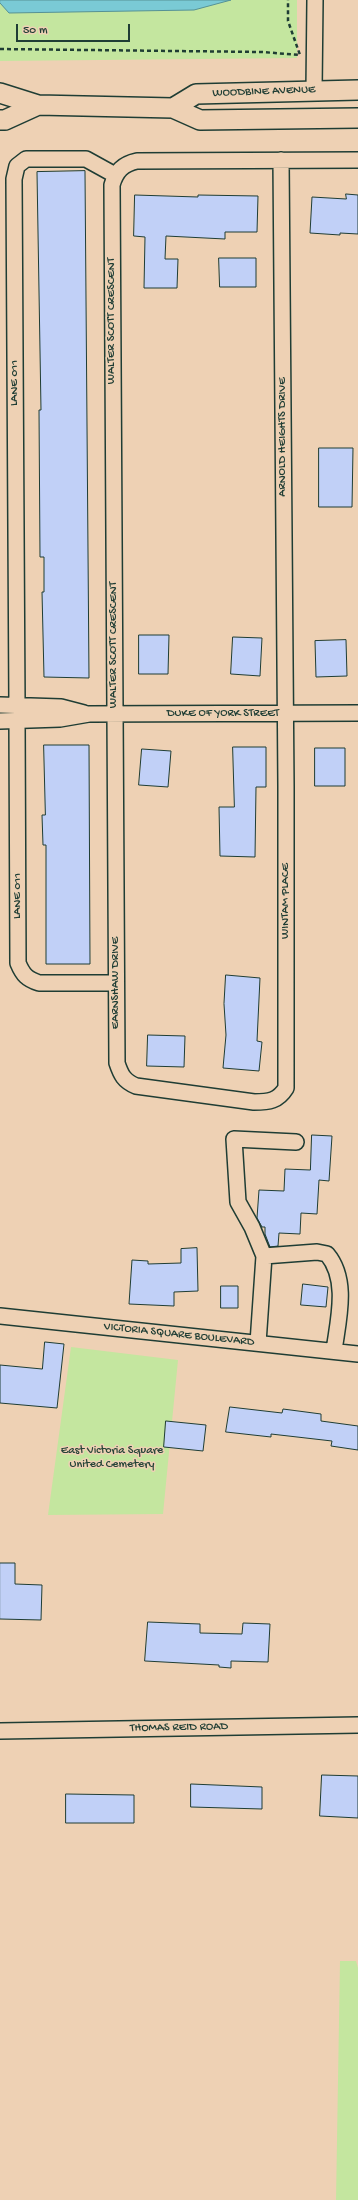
<!DOCTYPE html>
<style>
body{margin:0}
#map{position:relative;width:358px;height:2200px;overflow:hidden;background:#eed1b4;font-family:"Gochi Hand",sans-serif}
canvas{display:block}
.scale{position:absolute;left:16px;top:24px;width:114px;height:18px;box-sizing:border-box;border:2px solid #1f3d34;border-top:0;padding-left:5px;font-size:12px;line-height:14px;white-space:nowrap;color:#1f3d34;-webkit-text-stroke:3px #eed1b4;paint-order:stroke}
</style>
<div id="map">
<canvas width="358" height="2200"></canvas>
<div class="scale">50 m</div>
</div>
<script>
const g = document.querySelector('canvas').getContext('2d');
g.lineJoin = 'round';
function paint(path, color) { g.fillStyle = color; g.fill(path, 'evenodd'); }
function trace(path, color, width, dash) { g.strokeStyle = color; g.lineWidth = width; g.lineCap = dash ? 'butt' : 'round'; g.setLineDash(dash || []); g.stroke(path); }
function drawText(font, color, halo, rows, align = 'center') {
  g.font = font + ' "Gochi Hand",sans-serif'; g.lineWidth = 3; g.setLineDash([]); g.textBaseline = 'middle'; g.strokeStyle = halo; g.fillStyle = color; for (const [text, x, y, turn = 0] of rows) {
    g.save(); g.translate(x, y); g.rotate((+turn || 0) * Math.PI / 180); g.textAlign = isNaN(turn) ? turn : align; if (halo) g.strokeText(text, 0, 0); g.fillText(text, 0, 0); g.restore();
  }
}
paint(new Path2D(`
 M0,0H297V58L0,61Z
 M71,1347L178,1360L163,1514L48,1515Z
 M340,1961H356L358,1968V2200H336Z`), '#c4e69f');
const water = new Path2D(`
 M0,0H231L194,10L9,13L0,3Z`);
paint(water, '#7acad5');
trace(water, '#569295', 1);
const building = new Path2D(`
 M85,171L89,678L44,677L42,592H44V557H40L39,410H41L37,172Z
 M346,194L358,195V234L340,233V235L310,233L312,197L346,199Z
 M135,195L198,197V195L258,196L257,232H225V239L166,236L165,259H178L177,288H144L145,237L134,236Z
 M219,258H256V287H220Z
 M319,448H353L352,507H319Z
 M139,635H169L168,674H139Z
 M233,637L262,638L260,676L231,674Z
 M346,640L347,676L316,677L315,641Z
 M44,745H89L90,964H46V845H43L42,815H45Z
 M233,747H266V787H256L255,857L220,856L219,807H234Z
 M315,748H345V786H315Z
 M142,749L171,751L168,787L139,785Z
 M226,975L260,978L257,1041L262,1042L259,1071L223,1068L226,1035L224,1004Z
 M148,1035L185,1036L184,1067L147,1066Z
 M312,1135L332,1136L329,1181L319,1180L317,1214L301,1213L300,1234L279,1233L278,1246L270,1247L265,1234V1227H262L257,1218L259,1190L284,1191L285,1169L310,1170Z
 M197,1248L198,1291L174,1292V1306L129,1304L132,1260L148,1261V1264L181,1263V1249Z
 M303,1284L328,1287L326,1307L301,1305Z
 M221,1286H238V1308H221Z
 M45,1342L64,1344L57,1408L0,1403V1365L42,1369Z
 M230,1407L282,1413L283,1409L321,1414V1421L358,1426V1450L331,1446L332,1441L271,1434V1437L226,1432Z
 M166,1421L206,1425L203,1451L164,1447Z
 M0,1563H15V1584L42,1585L41,1620L0,1619Z
 M148,1622L200,1624V1633L242,1634L243,1623L270,1624L268,1662L231,1661V1668L219,1667V1665L145,1661Z
 M322,1775L358,1776V1818L320,1816Z
 M191,1784L262,1787V1809L191,1807Z
 M66,1794L134,1795V1823H66Z`);
paint(building, '#c1d0f7');
trace(building, '#1f3d34', 1);
const minor = new Path2D(`
 M314,90L315,0
 M281,160L286,786V1088C278,1101 269,1102 254,1102L136,1086C124,1081 121,1075 117,1063L112,185C116,171 123,164 137,161L358,160
 M0,705L61,707L84,713
 M17,705L14,179L17,166L26,159H86L115,175
 M0,721L60,719L89,714L358,713
 M17,721L18,963C23,975 27,979 39,983H116
 M264,1256L317,1252L327,1254C349,1280 338,1320 334,1351
 M0,1316L358,1354
 M258,1343L264,1256L252,1227L238,1202L234,1139L296,1142
 M0,1731L358,1725`);
const major = new Path2D(`
 M0,93L38,105L173,108L200,120L358,118
 M173,108L196,94L358,90
 M0,120H5L38,105`);
trace(minor, '#1f3d34', 18);
trace(major, '#1f3d34', 22);
trace(new Path2D(`
 M0,49L262,52L300,55L288,21V0`), '#1f3d34', 2.5, [4, 3]);
trace(minor, '#eed1b4', 15);
trace(major, '#eed1b4', 19);
drawText('12px', '#1f3d34', '#eed1b4', [
 ["WOODBINE AVENUE",264,92,-2],
 ["WALTER SCOTT CRESCENT",112,321,-90],
 ["LANE 011",15,383,-90],
 ["ARNOLD HEIGHTS DRIVE",283,437,-90],
 ["WALTER SCOTT CRESCENT",114,645,-90],
 ["DUKE OF YORK STREET",223,714],
 ["LANE 011",18,896,-90],
 ["WINTAM PLACE",286,901,-90],
 ["EARNSHAW DRIVE",116,983,-90],
 ["VICTORIA SQUARE BOULEVARD",179,1335,6],
 ["THOMAS REID ROAD",179,1728,-1]
]);
drawText('12px', '#274539', '#eed1b4', [
 ["East Victoria Square",112,1451],
 ["United Cemetery",112,1465]
]);
</script>
